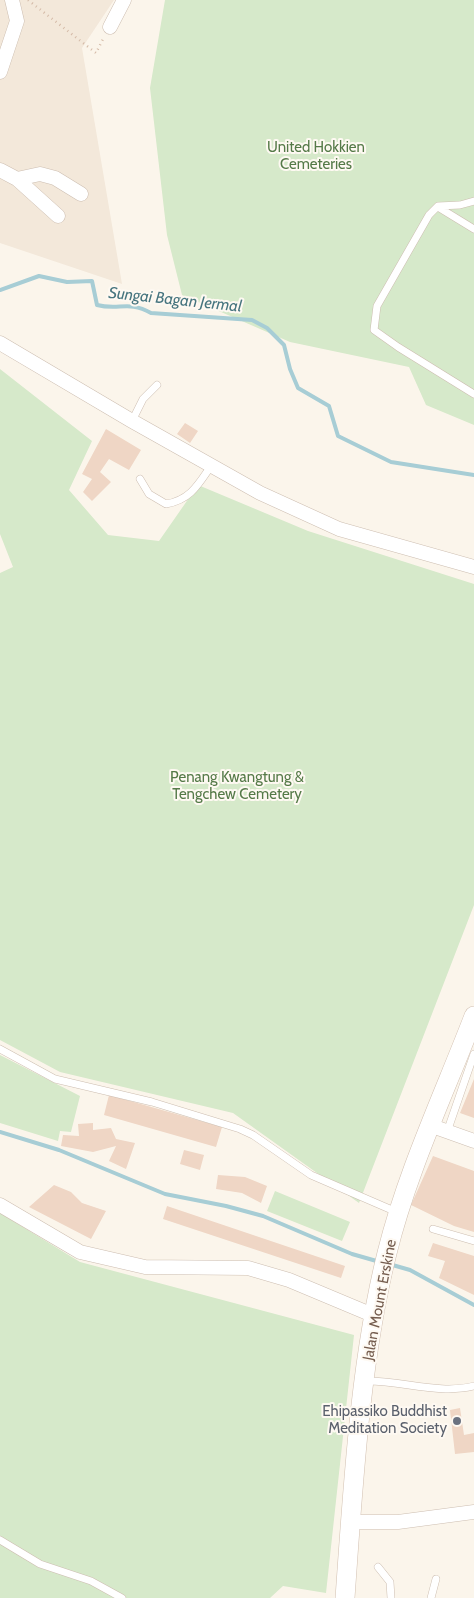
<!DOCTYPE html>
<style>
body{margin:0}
canvas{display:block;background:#fbf5eb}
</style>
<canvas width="474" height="1598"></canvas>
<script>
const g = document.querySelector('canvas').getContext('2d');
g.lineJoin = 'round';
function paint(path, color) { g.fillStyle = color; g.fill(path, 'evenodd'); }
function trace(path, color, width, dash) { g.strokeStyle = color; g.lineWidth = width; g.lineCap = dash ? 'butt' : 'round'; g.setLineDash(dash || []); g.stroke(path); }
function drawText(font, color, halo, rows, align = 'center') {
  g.font = font + ' Cabin,sans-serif'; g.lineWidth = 4; g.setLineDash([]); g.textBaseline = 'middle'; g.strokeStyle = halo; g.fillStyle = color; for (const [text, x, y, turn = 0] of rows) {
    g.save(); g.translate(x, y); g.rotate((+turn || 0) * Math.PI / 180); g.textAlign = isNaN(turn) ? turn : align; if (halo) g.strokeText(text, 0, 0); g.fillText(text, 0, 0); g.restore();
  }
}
paint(new Path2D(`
 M0,0H114L82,48L122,284L0,243Z`), '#f3e8da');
paint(new Path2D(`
 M165,0H474V425L426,405L409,367L290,342L182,295L167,235L150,88Z
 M0,369L92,441L69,490L108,535L159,541L198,485L308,531L474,584V905L359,1203L233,1113L60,1072L0,1040V573L13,567L0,534Z
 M0,1055L80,1096L71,1132L60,1131L58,1141L0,1123Z
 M275,1191L350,1222L342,1241L267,1211Z
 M0,1213L80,1262L354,1335L326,1593L283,1586L270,1598H0Z`), '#d6e9ca');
trace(new Path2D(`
 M0,290L39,276L67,282L92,281L97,305C119,311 128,300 151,313L252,320L267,328L284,345L290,369L298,388L329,406L338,436L391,462L474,475
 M0,1132L59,1150L165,1194L226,1206L263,1216L352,1254L380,1262
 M389,1264L410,1270L474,1305`), '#a7cdd5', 4);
paint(new Path2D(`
 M185,423L198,431L190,443L177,434Z
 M106,429L141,450L129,470L109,459L100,472L111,482L92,501L83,492L92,479L82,474Z
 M474,1079V1118L460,1113Z
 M109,1095L222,1127L216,1147L104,1115Z
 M93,1123V1130L111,1128L116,1139L135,1143L126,1169L109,1161L116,1146L93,1152L61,1146L63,1135L79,1136L78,1124Z
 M184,1150L204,1155L200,1170L180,1164Z
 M433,1156L474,1171V1232L454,1226L411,1205Z
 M218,1175L245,1177L267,1186L261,1203L242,1193L216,1189Z
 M54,1185L71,1192L82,1203L106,1211L91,1239L29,1207Z
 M167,1206L345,1266L341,1278L163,1219Z
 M433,1243L474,1256V1295L439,1278L445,1261L428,1256Z
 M460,1408L464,1435L474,1433V1452L455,1454L450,1410Z`), '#efd6c5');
const lane = new Path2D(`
 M474,201L460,205L438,206L429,215L377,306L374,330L398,347L474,394
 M438,207L474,229
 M132,421L143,399L157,385
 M140,479L149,494L166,504C190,500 198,485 211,466
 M0,1049L55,1079L152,1102L240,1129L253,1135L311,1175L399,1213
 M447,1132L474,1054
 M433,1229L474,1241
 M365,1381C401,1380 439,1395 474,1386
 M0,1540L40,1564L91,1581L122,1598
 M378,1567L390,1582L391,1598
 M431,1598L436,1579`);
const street = new Path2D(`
 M110,27L124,0
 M0,72L17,21L12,0
 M0,170L17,179L40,174L55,178L81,194
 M17,179L58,216
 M0,343L132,421L260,493L339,529L474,567
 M432,1126L474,1141
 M0,1205L80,1252L145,1267L248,1268L289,1280L375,1316
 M350,1522H398L474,1512`);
const secondary = new Path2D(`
 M345,1598C353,1487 360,1361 387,1253C407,1172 444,1094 474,1016`);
trace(lane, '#cdbeb1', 8);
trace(street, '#cdbeb1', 15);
trace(secondary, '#d2c0b1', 20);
trace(new Path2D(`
 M28,0L96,53L104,37`), '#d4baa7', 2.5, [1, 4]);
trace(lane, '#fff', 7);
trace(street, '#fff', 14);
trace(secondary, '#fff', 19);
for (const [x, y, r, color] of [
 [457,1421,5,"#6b7280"]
]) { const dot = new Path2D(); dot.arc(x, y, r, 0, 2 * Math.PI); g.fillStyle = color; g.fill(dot); trace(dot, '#fef9f2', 2); }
drawText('15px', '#557a48', '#fef9f2', [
 ["United Hokkien",316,148],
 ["Cemeteries",316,165],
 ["Penang Kwangtung &",237,778],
 ["Tengchew Cemetery",237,795]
]);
drawText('15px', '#755d4f', '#fef9f2', [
 ["Jalan Mount Erskine",380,1300,-79]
]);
drawText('15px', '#5b616d', '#fef9f2', [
 ["Ehipassiko Buddhist",447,1412],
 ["Meditation Society",447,1429]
], 'right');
drawText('italic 16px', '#47757f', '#fef9f2', [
 ["Sungai Bagan Jermal",175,300,6]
]);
</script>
